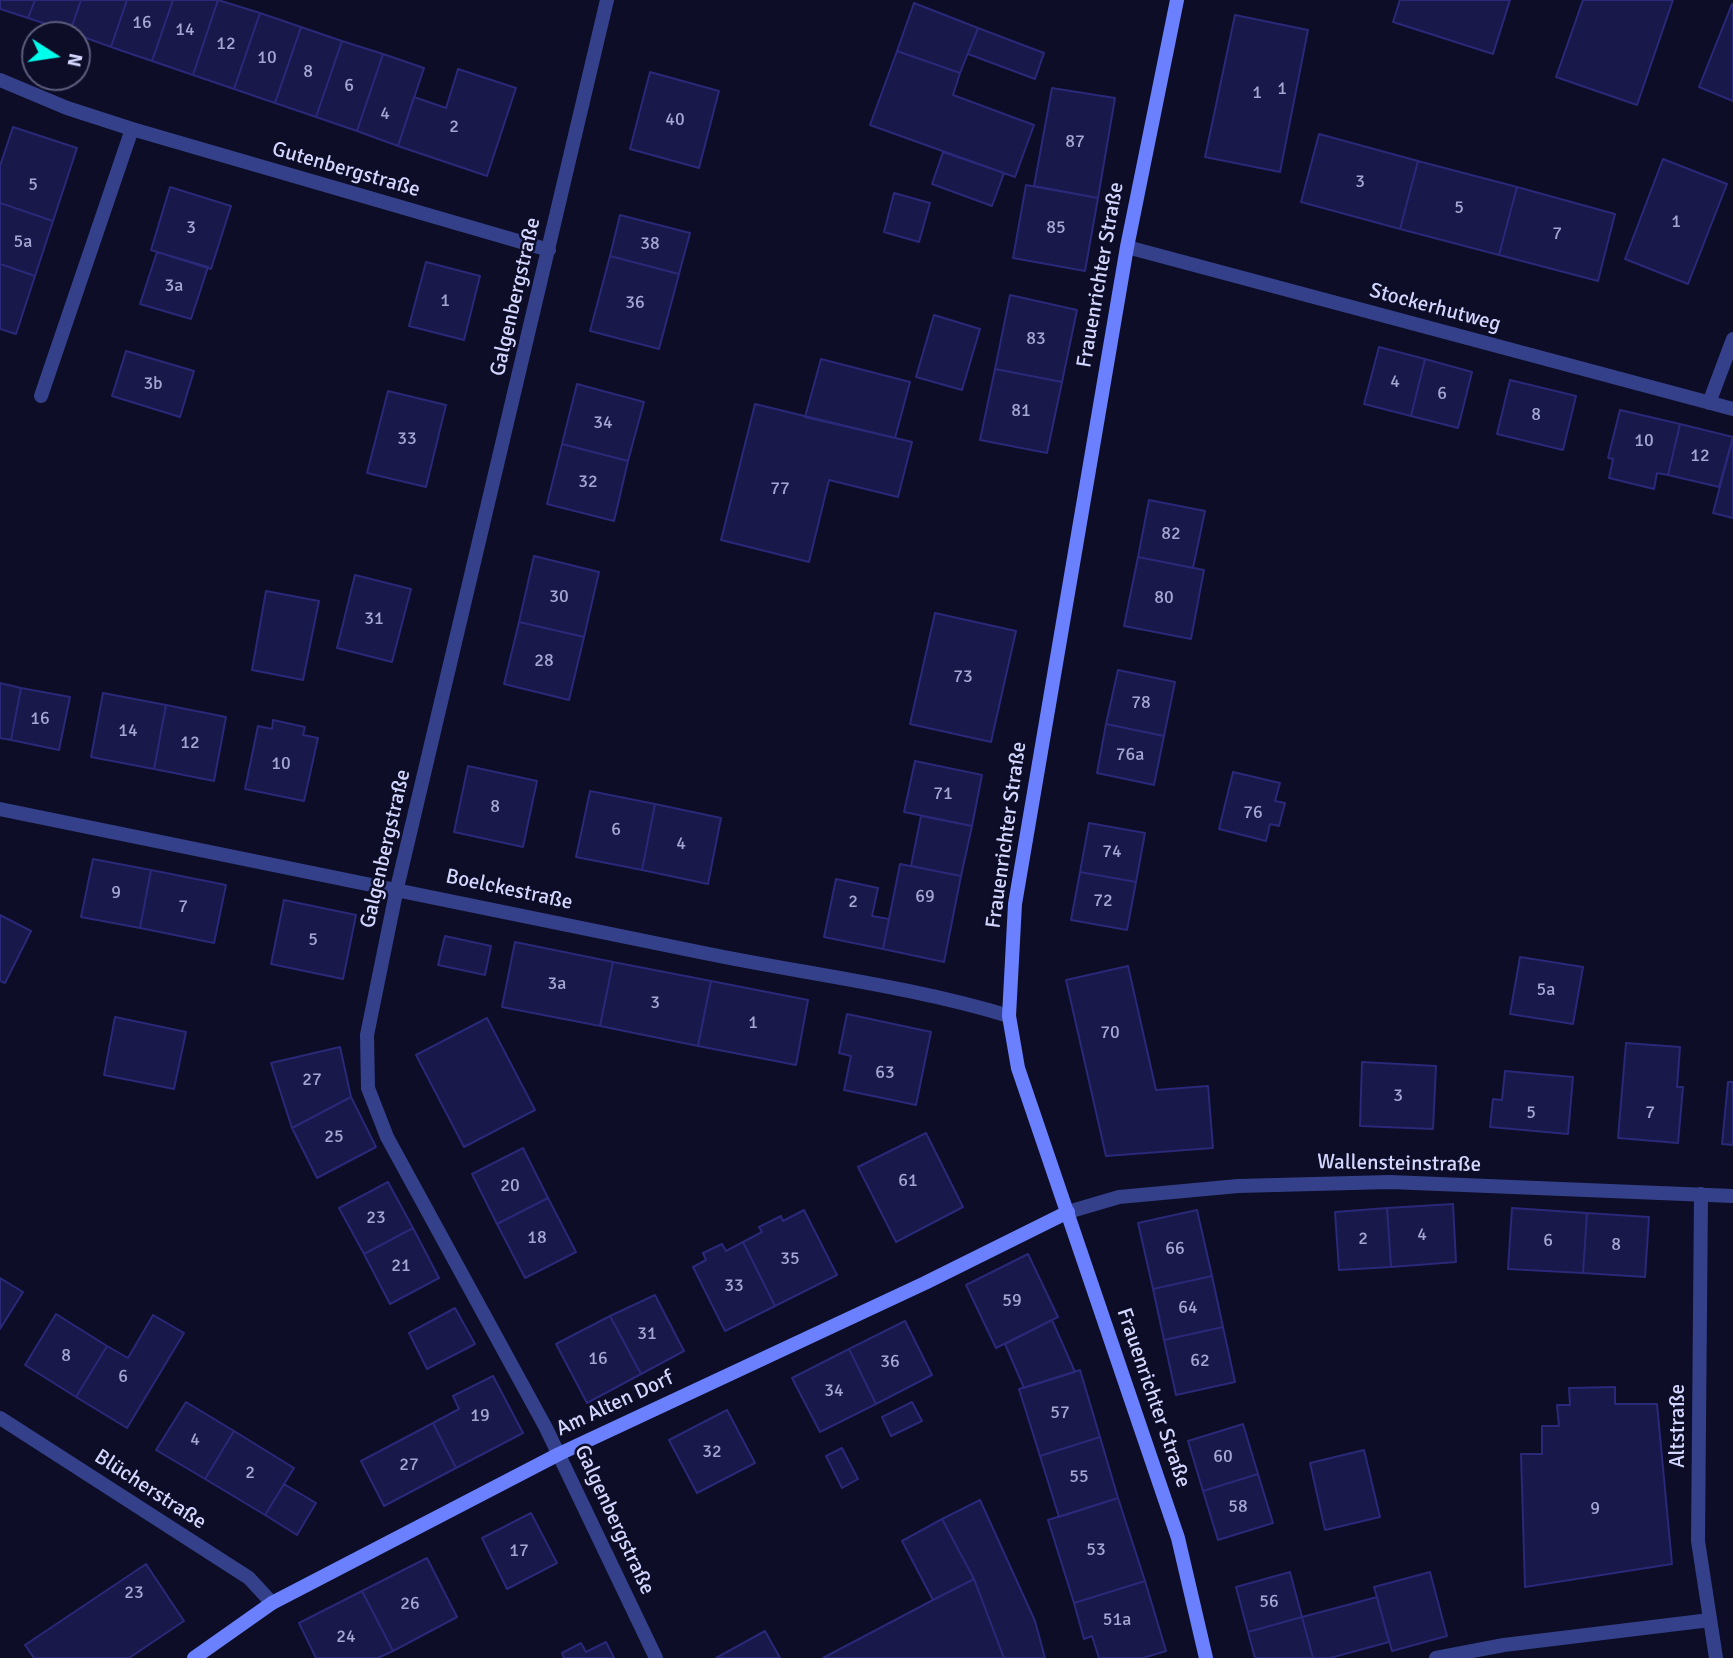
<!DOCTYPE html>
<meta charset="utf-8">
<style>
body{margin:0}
#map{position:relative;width:1733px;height:1658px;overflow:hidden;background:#0d0d27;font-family:Signika,sans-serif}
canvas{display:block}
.north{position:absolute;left:21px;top:21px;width:70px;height:70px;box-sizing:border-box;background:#0d0d27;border:2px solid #5c5d7d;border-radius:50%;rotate:102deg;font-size:19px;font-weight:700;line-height:28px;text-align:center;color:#d3d6ff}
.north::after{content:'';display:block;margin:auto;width:24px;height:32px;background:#00feec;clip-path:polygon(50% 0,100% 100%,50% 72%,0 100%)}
</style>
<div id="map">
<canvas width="1733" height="1658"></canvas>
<div class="north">N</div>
</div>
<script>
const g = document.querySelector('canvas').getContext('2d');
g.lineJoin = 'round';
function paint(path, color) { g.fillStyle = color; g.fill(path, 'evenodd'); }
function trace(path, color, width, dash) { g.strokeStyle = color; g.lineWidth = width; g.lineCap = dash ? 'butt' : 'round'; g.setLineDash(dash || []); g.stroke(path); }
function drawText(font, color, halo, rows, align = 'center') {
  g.font = font + ' Signika,sans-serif'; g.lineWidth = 5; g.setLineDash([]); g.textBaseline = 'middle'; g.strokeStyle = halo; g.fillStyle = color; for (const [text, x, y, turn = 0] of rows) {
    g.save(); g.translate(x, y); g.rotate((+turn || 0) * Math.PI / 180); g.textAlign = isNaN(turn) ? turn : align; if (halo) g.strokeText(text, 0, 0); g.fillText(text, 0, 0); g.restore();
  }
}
const building = new Path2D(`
 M0,0H35L28,18L0,9Z
 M35,0H81L70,32L28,18Z
 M81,0H127L111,47L70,32Z
 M127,0H173L152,61L111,47Z
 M173,0H218L193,75L152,61Z
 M218,0L260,13L234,89L193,75Z
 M1400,0H1510L1493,54L1393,22Z
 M1583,0H1673L1637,105L1556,77Z
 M914,3L978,28L960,73L897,51Z
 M1732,4L1733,5V101L1699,87Z
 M260,13L301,27L275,103L234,89Z
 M1235,15L1308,30L1280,172L1205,157Z
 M301,27L342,41L316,117L275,103Z
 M978,28L1044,53L1035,79L968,54Z
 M342,41L383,54L357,131L316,117Z
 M897,51L960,73L953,95L1034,125L1015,177L870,125Z
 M383,54L424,68L398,146L357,131Z
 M458,69L516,88L487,176L398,146L414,97L446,108Z
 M650,72L719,91L699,168L630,149Z
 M1052,88L1115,98L1098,198L1034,186Z
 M13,127L77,148L53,221L0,203V166Z
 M1319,134L1418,161L1400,229L1301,202Z
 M943,152L1004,173L992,206L932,184Z
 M1663,159L1727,184L1688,284L1625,259Z
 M1418,161L1517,187L1499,255L1400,229Z
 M1026,185L1098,198L1085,271L1013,258Z
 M170,187L231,206L211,269L151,250Z
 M1517,187L1615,214L1598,281L1499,255Z
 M894,193L930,203L919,242L884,232Z
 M0,203L53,221L35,276L0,264Z
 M620,215L690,233L679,274L610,256Z
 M157,252L208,267L191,319L140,304Z
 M610,256L679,274L659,349L590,331Z
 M426,262L480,276L464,340L409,326Z
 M0,264L35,276L16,334L0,329Z
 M1010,295L1077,310L1062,382L995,369Z
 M934,315L980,329L962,390L916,377Z
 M1379,347L1425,359L1411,416L1364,404Z
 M126,351L194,371L180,417L112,396Z
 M821,359L910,382L895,438L805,417Z
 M1425,359L1472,372L1458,428L1411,416Z
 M995,369L1062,382L1047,453L980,440Z
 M1510,380L1576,396L1563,450L1497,434Z
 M577,384L644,402L628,461L562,444Z
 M388,391L446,405L426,487L367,473Z
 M755,404L912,442L898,497L829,480L809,562L721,540Z
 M1620,410L1680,424L1668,475L1657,473L1654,489L1609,478L1613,459L1608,458Z
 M1680,424L1733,437L1719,487L1668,475Z
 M1733,437V518L1713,513Z
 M562,444L628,461L614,521L547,504Z
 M1149,500L1205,511L1193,568L1138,557Z
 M534,556L599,572L584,637L519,622Z
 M1138,557L1204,570L1191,639L1124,626Z
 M355,575L411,589L392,662L337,648Z
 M266,591L319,601L303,680L252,670Z
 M935,613L1016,631L991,742L910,724Z
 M519,622L584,637L569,700L504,684Z
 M1118,670L1175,682L1164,736L1106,724Z
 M0,683L21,688L11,740L0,738Z
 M21,688L70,697L59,750L11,740Z
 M103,693L166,705L154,769L91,757Z
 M166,705L226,717L214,781L154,769Z
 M273,720L305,727L303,735L318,738L304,801L245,789L258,726L272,729Z
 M1106,724L1164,736L1154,785L1097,773Z
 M915,761L982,775L972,826L904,812Z
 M468,766L537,781L523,847L454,832Z
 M1233,772L1280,783L1275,801L1285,803L1279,826L1270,824L1266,841L1219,829Z
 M590,791L655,804L642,870L576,857Z
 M655,804L721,818L708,884L642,870Z
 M921,816L972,826L961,876L911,866Z
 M1089,823L1145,833L1136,882L1080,872Z
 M93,859L151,870L140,928L81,917Z
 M900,864L961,876L944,962L883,949Z
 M151,870L226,885L214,943L140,928Z
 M1080,872L1136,882L1127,930L1071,920Z
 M836,879L878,888L872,916L889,919L883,949L824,937Z
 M284,900L356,915L343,979L271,964Z
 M0,915L31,931L5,983L0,981Z
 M445,936L491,946L485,975L438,965Z
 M515,942L613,962L600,1026L502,1007Z
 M1520,957L1583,967L1573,1024L1510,1014Z
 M613,962L711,981L698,1046L600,1026Z
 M1128,966L1156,1090L1208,1086L1213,1148L1106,1156L1066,980Z
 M711,981L808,1000L796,1065L698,1046Z
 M847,1014L931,1032L916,1105L844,1090L851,1056L839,1053Z
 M115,1017L186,1032L174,1089L104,1075Z
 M487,1018L535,1110L464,1147L416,1055Z
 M1626,1043L1680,1047L1677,1087H1683L1678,1143L1618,1138Z
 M340,1047L351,1097L292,1128L271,1063Z
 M1362,1062L1436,1066L1433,1129L1360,1126Z
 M1505,1071L1573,1077L1568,1134L1490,1127L1493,1099L1502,1100Z
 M1728,1082H1733V1145L1722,1144Z
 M351,1097L376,1147L317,1178L292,1128Z
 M926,1133L963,1207L896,1242L858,1167Z
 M523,1148L548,1198L497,1224L472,1174Z
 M388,1182L413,1228L364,1254L339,1208Z
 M548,1198L576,1252L525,1278L497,1224Z
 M1453,1204L1456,1262L1391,1267L1387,1208Z
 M1387,1208L1391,1267L1339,1270L1335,1212Z
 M1512,1208L1587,1213L1583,1273L1508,1269Z
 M804,1210L837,1275L775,1306L743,1242L762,1232L759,1227L781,1216L783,1221Z
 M1197,1210L1212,1276L1153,1289L1138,1223Z
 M1587,1213L1649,1217L1645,1277L1583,1273Z
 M413,1228L439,1278L390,1304L364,1254Z
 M743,1242L775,1306L725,1331L693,1267L706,1260L703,1253L722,1244L726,1251Z
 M1028,1254L1058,1317L996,1348L966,1285Z
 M1212,1276L1223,1327L1164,1340L1153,1289Z
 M0,1278L23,1292L0,1329Z
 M655,1295L684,1351L641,1374L610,1316Z
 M455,1308L475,1344L427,1369L409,1333Z
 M56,1314L107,1346L76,1397L25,1365Z
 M153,1315L184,1333L127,1428L76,1397L107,1346L128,1358Z
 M610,1316L641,1374L587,1403L556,1344Z
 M1052,1320L1075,1372L1024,1388L1005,1344Z
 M905,1321L932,1375L876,1404L849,1349Z
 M1223,1327L1235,1382L1176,1395L1164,1340Z
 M849,1349L876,1404L820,1432L792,1378Z
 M1080,1370L1100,1437L1040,1456L1019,1389Z
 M493,1376L523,1433L456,1468L433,1423L459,1409L453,1396Z
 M1615,1387V1404H1657L1672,1564L1525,1587L1521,1454H1542V1426H1559L1557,1405H1570L1569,1388Z
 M186,1402L234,1431L205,1479L156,1450Z
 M912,1402L922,1421L891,1436L882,1417Z
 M727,1410L755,1463L697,1493L669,1440Z
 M433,1423L456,1468L384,1506L361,1461Z
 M1243,1424L1258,1474L1203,1491L1188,1441Z
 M234,1431L294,1468L265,1515L205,1479Z
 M1100,1437L1118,1498L1059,1517L1040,1456Z
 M842,1448L858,1479L842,1488L826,1456Z
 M1364,1450L1380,1517L1325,1530L1310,1463Z
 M1258,1474L1273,1523L1218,1540L1203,1491Z
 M284,1484L316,1503L297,1535L265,1515Z
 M1118,1498L1145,1581L1074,1603L1048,1520Z
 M980,1500L1035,1621L1045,1658H1004L974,1579L942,1519Z
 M531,1513L557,1563L507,1589L482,1538Z
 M942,1519L974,1579L933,1600L902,1541Z
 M427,1558L457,1617L393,1651L362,1591Z
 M146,1564L184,1621L129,1658H34L25,1645Z
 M1290,1572L1302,1617L1248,1632L1236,1587Z
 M1430,1572L1447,1636L1392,1651L1374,1587Z
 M974,1579L1004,1658H823L933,1600Z
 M1145,1581L1166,1651L1143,1658H1099L1092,1636L1084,1639L1074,1603Z
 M362,1591L393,1651L378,1658H316L299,1623Z
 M1377,1597L1389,1642L1330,1658H1313L1302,1617Z
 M1302,1617L1313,1658H1255L1248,1632Z
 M765,1631L780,1658H716Z
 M606,1642L614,1658H564L562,1653L581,1643L586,1652Z`);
paint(building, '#19184a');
trace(building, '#2a2878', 2);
trace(new Path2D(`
 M1436,1658L1504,1645L1710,1620`), '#34408a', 14);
trace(new Path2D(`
 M607,0L397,888L367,1035L368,1088L387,1137L546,1428L656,1658
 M0,80L67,108L132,129L549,250
 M1127,247L1733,409
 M41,396L132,129
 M1709,403L1733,339
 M0,809C235,856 470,903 704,953C806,974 910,986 1009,1016
 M1701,1194L1698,1541L1716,1658
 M1068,1212L1119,1197L1238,1186L1390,1182L1733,1196
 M0,1418L249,1578L272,1603`), '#34408a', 14);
trace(new Path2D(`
 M1177,0L1127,247L1015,904L1009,1016L1018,1068L1178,1538L1206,1658
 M194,1658L272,1603L559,1454L925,1283L1068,1212`), '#6a80ff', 14);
drawText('18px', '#a4a6d2', null, [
 ["16",142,23],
 ["14",185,30],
 ["12",226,44],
 ["10",267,58],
 ["8",308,72],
 ["6",349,86],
 ["1",1282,89],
 ["1",1257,93],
 ["4",385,114],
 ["40",675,120],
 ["2",454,127],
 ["87",1075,142],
 ["3",1360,182],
 ["5",33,185],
 ["5",1459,208],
 ["1",1676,222],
 ["3",191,228],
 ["85",1056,228],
 ["7",1557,234],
 ["5a",23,242],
 ["38",650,244],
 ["3a",174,286],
 ["1",445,301],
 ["36",635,303],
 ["83",1036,339],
 ["4",1395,382],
 ["3b",153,384],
 ["6",1442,394],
 ["81",1021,411],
 ["8",1536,415],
 ["34",603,423],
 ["33",407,439],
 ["10",1644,441],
 ["12",1700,456],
 ["32",588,482],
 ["77",780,489],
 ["82",1171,534],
 ["30",559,597],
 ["80",1164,598],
 ["31",374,619],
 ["28",544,661],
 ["73",963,677],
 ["78",1141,703],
 ["16",40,719],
 ["14",128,731],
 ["12",190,743],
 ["76a",1130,755],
 ["10",281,764],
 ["71",943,794],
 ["8",495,807],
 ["76",1253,813],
 ["6",616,830],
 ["4",681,844],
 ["74",1112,852],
 ["9",116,893],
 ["69",925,897],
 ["72",1103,901],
 ["2",853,902],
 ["7",183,907],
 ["5",313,940],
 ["3a",557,984],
 ["5a",1546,990],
 ["3",655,1003],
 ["1",753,1023],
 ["70",1110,1033],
 ["63",885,1073],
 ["27",312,1080],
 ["3",1398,1096],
 ["5",1531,1113],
 ["7",1650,1113],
 ["25",334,1137],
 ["61",908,1181],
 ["20",510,1186],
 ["23",376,1218],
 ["4",1422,1235],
 ["18",537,1238],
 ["2",1363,1239],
 ["6",1548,1241],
 ["8",1616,1245],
 ["66",1175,1249],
 ["35",790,1259],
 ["21",401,1266],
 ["33",734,1286],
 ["59",1012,1301],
 ["64",1188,1308],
 ["31",647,1334],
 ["8",66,1356],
 ["16",598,1359],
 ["62",1200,1361],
 ["36",890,1362],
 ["6",123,1377],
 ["34",834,1391],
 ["57",1060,1413],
 ["19",480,1416],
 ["4",195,1440],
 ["32",712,1452],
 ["60",1223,1457],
 ["27",409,1465],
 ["2",250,1473],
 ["55",1079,1477],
 ["58",1238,1507],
 ["9",1595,1509],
 ["53",1096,1550],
 ["17",519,1551],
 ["23",134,1593],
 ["56",1269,1602],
 ["26",410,1604],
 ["51a",1117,1620],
 ["24",346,1637]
]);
drawText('21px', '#d3d6ff', '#0d0d27', [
 ["Gutenbergstraße",346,170,16],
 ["Frauenrichter Straße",1101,275,-80],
 ["Galgenbergstraße",516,297,-77],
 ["Stockerhutweg",1435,308,15],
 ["Frauenrichter Straße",1007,835,-82],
 ["Galgenbergstraße",386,849,-77],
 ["Boelckestraße",509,890,12],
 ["Wallensteinstraße",1399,1164,1],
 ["Frauenrichter Straße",1153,1398,71],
 ["Am Alten Dorf",615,1404,-25],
 ["Altstraße",1678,1426,-90],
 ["Blücherstraße",150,1490,33],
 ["Galgenbergstraße",614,1520,65]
]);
</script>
